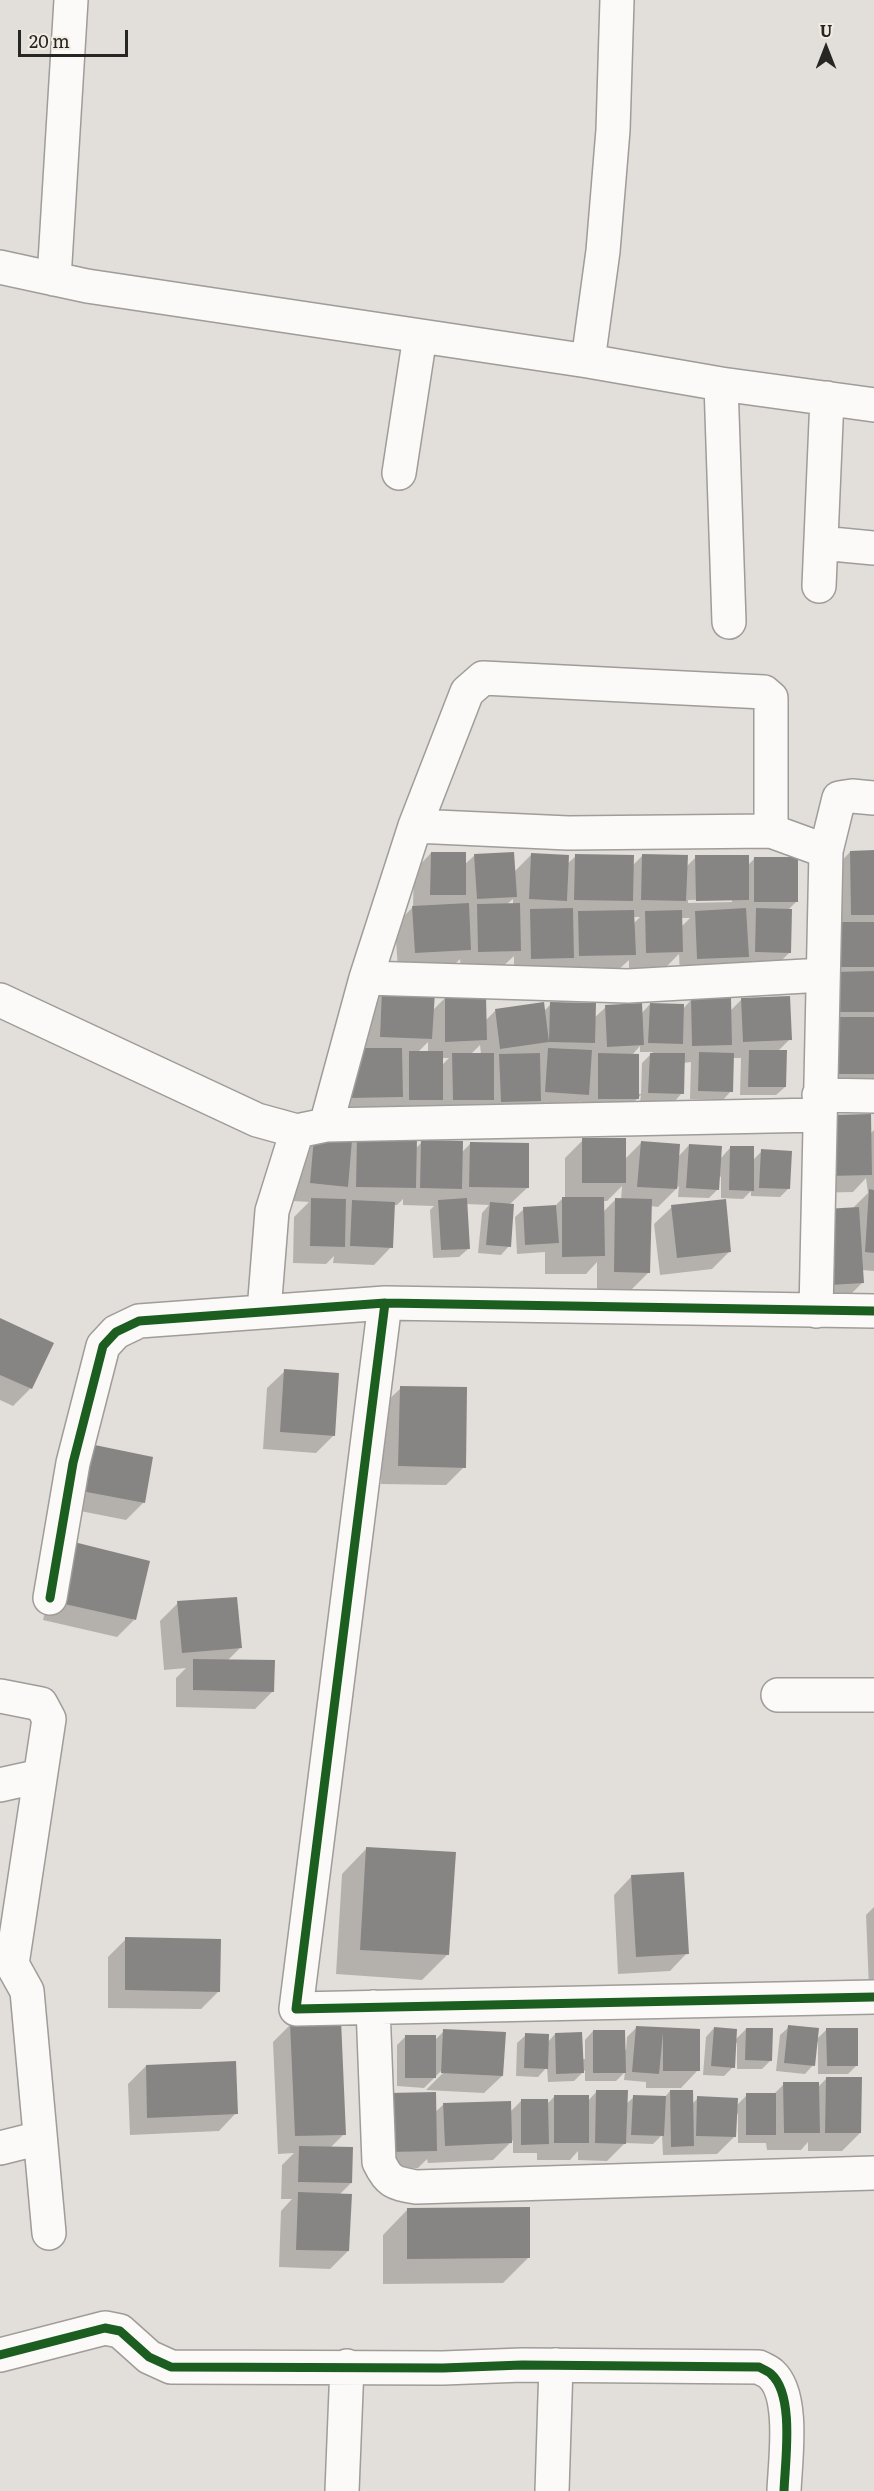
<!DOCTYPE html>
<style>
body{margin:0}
#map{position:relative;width:874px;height:2491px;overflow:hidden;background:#e2ded9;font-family:Literata,serif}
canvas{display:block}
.north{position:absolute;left:796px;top:18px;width:60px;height:60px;-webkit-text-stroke:4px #f3ece2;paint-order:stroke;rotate:0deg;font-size:16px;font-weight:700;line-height:24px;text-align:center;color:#282622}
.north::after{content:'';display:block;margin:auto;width:21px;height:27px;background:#282622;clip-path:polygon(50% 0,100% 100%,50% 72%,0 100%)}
.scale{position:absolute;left:18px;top:30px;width:110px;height:27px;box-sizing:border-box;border:3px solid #282622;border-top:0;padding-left:8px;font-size:18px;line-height:21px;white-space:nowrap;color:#282622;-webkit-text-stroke:4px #f3ece2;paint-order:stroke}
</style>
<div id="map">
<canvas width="874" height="2491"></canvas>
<div class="north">U</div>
<div class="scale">20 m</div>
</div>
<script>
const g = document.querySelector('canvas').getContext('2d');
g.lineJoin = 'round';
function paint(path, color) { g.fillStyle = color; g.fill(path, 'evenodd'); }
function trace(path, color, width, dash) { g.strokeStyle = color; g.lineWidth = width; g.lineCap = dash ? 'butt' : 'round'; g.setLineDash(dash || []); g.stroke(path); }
paint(new Path2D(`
 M850,852H874V1091H820L833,870Z
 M431,853L464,865L475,855L514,872L532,854L567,864L576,856L633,865L642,856L686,867L696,857L747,866L754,859L797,901L788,910L790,952L772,970L680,976L679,954L664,969L629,970V960L616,972L514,976V956L501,968L461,969L460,959L452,967L398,970L395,925L413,907L414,871ZM513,899V905H506ZM732,899V902L688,903V900ZM633,917H640L633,924ZM681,918H690L681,927Z
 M383,991L432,1011L445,998L485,1021L496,1010L544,1011L551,1004L594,1018L606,1007L641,1014L650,1004L682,1010L691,1000L730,1011L742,999L790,1039L778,1051L785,1087L776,1095H740L741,1058H732L731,1091L723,1100L690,1099L691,1062L683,1063L682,1093L674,1102H640L641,1095L620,1116H581V1101L570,1112L436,1117L435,1106L424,1117H392V1106L384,1114L333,1115L365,1009ZM428,1042V1053H417ZM480,1045L481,1054H471ZM640,1046V1052H653L642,1063L641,1094H638L632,1055ZM442,1058H449L442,1065Z
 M874,1130V1271L862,1270V1283L845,1300L813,1302L852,1209L868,1193L866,1178L853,1192L811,1193Z
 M357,1137L415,1149L422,1142L461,1153L470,1144L527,1188L509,1205V1246L501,1255L478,1253L482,1213L489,1205L466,1204L468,1249L459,1257L433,1258L430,1210L434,1206L403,1205V1199L397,1205H393L391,1247L374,1265L333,1263L334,1256L326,1264L293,1263L294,1217L309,1202L293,1201L297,1156L314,1139L352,1142Z
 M583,1140L625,1159L641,1143L678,1157L689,1145L720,1159L730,1148L753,1160L762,1151L789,1188L780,1197L751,1196V1191L743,1199L721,1198V1177L719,1176L718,1189L709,1198L678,1197L679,1186L658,1207L650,1206L649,1272L631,1290L597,1289V1262L586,1274H545V1252L517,1254L515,1217L524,1209L554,1207L562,1199H565V1158ZM622,1186L621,1200H615L603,1212V1201H607Z
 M672,1207L730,1251L712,1269L660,1275L654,1224Z
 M0,1320L31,1388L13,1406L0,1400Z
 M285,1371L334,1435L316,1453L263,1449L267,1388Z
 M401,1388L464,1467L446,1485L381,1484L383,1405Z
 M68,1463L144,1502L126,1520L60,1507Z
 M57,1562L134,1620L117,1637L43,1620Z
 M178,1603L240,1648L227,1661L273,1691L255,1709L176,1707V1678L186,1668L164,1670L160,1621Z
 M367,1848L448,1954L422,1980L336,1974L342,1874Z
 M631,1877L687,1953L670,1971L618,1974L614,1895Z
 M874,1907V1988H869L866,1915Z
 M126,1939L219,1991L201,2009L108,2008V1957Z
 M291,2024L344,2134L330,2148L351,2183L339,2195L348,2251L330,2269L279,2267L281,2211L292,2199H281L282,2165L294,2153L278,2154L273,2042Z
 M789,2027L816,2040L827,2029L857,2065L848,2074H818V2042H816L813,2065L805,2074L776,2071L780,2035Z
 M636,2028L663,2030L698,2070L681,2088H646V2082L624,2080L625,2072L616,2081H585V2070L574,2081L548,2082L547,2067L538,2077L516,2076L517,2043L526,2035L548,2042L555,2034L582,2059H585V2040L593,2031L626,2050L627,2037Z
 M714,2028L735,2040L746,2029L771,2060L762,2069H737V2043H735L733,2067L724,2076L703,2075L706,2037Z
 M444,2031L502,2076L484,2093L426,2090L447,2069L445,2067L424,2088L397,2086V2045L406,2036L435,2040Z
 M146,2066L236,2113L219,2131L130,2135L128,2084Z
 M827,2078L860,2133L842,2151H808V2142L801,2150H767L766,2143H738V2114H736L735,2136L717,2154L663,2155L662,2135L653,2144L625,2143L607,2161L578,2160V2151L570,2160H537V2153H513V2140L493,2160L428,2163L427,2159L418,2168L373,2169L444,2104L510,2112L521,2101L547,2104L554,2097L588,2101L597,2091L626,2104L634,2097L664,2098L670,2091L692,2104L698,2098L736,2106L747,2095H773L784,2084L818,2087Z
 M408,2209L528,2258L503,2283L383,2284V2235Z`), '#0003');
paint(new Path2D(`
 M874,850V915H851L850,851Z
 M431,852H466V895H430Z
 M514,852L517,897L477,899L474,854Z
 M531,853L569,855L567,901L529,899Z
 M575,854L634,855L633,901L574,900Z
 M642,854L688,855L686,901L641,900Z
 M695,855H749V900L696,901Z
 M754,857H798V902H754Z
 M469,903L471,950L415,953L412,906Z
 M520,903L521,951L478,952L477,904Z
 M573,908L574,958L531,959L530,909Z
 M746,908L749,957L697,959L695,911Z
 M756,908L792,909L791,953L755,952Z
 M634,910L636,955L579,956L578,911Z
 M682,910L683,952L646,953L645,911Z
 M841,922H874V967H841Z
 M874,971V1012H836L835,972Z
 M382,990L435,992L432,1039L380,1037Z
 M486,996L487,1040L445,1042V997Z
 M790,996L792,1040L743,1042L741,998Z
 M731,998L732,1045L692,1046L691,999Z
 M544,1002L549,1042L500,1049L495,1009Z
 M550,1002L596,1003L595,1043L549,1042Z
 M642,1003L644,1045L607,1047L605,1005Z
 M650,1003L684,1004L683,1044L648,1043Z
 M837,1017H874V1074H837Z
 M350,1048H402L403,1097L350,1098Z
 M548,1048L592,1050L589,1095L545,1092Z
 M749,1050H787L786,1087H748Z
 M409,1051H443V1100H409Z
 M699,1052L734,1053L733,1092L698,1091Z
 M452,1053H494V1100H453Z
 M540,1053L541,1101L501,1102L499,1054Z
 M598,1053L639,1054V1099H598Z
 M650,1053H685L684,1094L648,1093Z
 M871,1114L872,1175L828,1176L826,1115Z
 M357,1135L417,1137L416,1188L356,1187Z
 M314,1137L352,1140L348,1187L310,1183Z
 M582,1138H626V1183H582Z
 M421,1140L463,1141L462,1189L420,1188Z
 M641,1141L680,1144L677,1189L637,1187Z
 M470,1142L529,1143V1188L469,1187Z
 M689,1144L722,1146L719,1190L686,1188Z
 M730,1146H754V1191L729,1190Z
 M761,1149L792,1151L790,1189L759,1188Z
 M869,1189L874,1190V1253L865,1252Z
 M562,1197H604L605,1256L562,1257Z
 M311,1198L346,1199L345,1247L310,1246Z
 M467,1198L470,1249L441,1250L438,1200Z
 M615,1198L652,1199L650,1273L614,1272Z
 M726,1199L731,1252L677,1258L671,1205Z
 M352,1200L395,1202L393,1248L350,1246Z
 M490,1202L514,1204L511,1247L486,1245Z
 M556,1205L559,1243L525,1245L523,1207Z
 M859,1207L864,1283L830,1285L825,1209Z
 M0,1318L54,1343L32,1389L0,1375Z
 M284,1369L339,1373L335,1436L280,1432Z
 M400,1386L467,1387L466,1468L398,1466Z
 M85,1443L153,1457L145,1503L76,1490Z
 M74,1542L150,1561L136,1620L60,1603Z
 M237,1597L242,1648L182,1653L177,1601Z
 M193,1659L275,1660L274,1692L193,1690Z
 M366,1847L456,1852L449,1955L360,1950Z
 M684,1872L689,1954L636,1957L631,1875Z
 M125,1937L221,1939L220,1992L125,1990Z
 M341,2020L346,2135L295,2136L290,2023Z
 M788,2025L819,2028L815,2066L784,2063Z
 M636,2026L700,2029V2071H663V2033L659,2074L632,2072Z
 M714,2027L737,2029L735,2068L711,2066Z
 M746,2028H773L772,2061L745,2060Z
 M826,2028H858V2066H827Z
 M443,2029L506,2032L503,2076L441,2073Z
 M593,2030H625L626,2073H593Z
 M582,2032L584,2073L556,2074L555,2033Z
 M525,2033L549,2034L548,2069L524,2068Z
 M405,2035H436V2078H405Z
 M236,2061L238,2114L147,2118L146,2065Z
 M826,2077H862L861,2133H825Z
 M783,2082H819L820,2133H784Z
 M596,2090H628L626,2144L595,2143Z
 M670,2090H693L694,2146L671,2147Z
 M436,2092L437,2151L390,2152L389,2093Z
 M746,2093H776V2135H746Z
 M554,2095H589V2143H554Z
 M633,2095L666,2096L664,2136L631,2135Z
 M697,2096L738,2098L736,2137L696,2136Z
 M521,2099H548L549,2144L521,2145Z
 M511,2101L512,2143L445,2146L443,2103Z
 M299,2146L353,2147L352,2183L298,2182Z
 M298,2192L352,2194L349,2251L296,2250Z
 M530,2207V2258L407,2259V2208Z`), '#878584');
const street = new Path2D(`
 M0,267L87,286L588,361L721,384L874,405
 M54,279L71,0
 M588,361L603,251L613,130L617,0
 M721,384L729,622
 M399,473L420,336
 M821,543L874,548
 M819,586L827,398
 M415,826L568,833L771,831L826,851L816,1311
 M826,851L839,798L852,796L874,798
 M366,978L628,986L823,975
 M0,1000L257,1120L297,1131
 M819,1095L874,1096
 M326,1125L366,978L415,826L467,692L483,678L764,692L771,698V831
 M385,1303L296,2009L874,1997
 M264,1311L272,1211L297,1131L326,1125L819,1115
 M50,1598L73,1463L103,1346L116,1332L139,1321L385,1303L874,1311
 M778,1695H874
 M0,1696L41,1704L49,1719L12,1964L27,1991L49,2233
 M0,1785L40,1776
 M373,2007L379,2162C389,2183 394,2183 416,2187L874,2173
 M0,2148L40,2138
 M0,2355L105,2328L120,2331L149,2357L171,2367L443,2368L522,2365L759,2367C762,2369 768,2371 771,2374C795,2395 785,2462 784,2491
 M342,2491L347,2366
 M552,2491L556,2365`);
trace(street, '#9f9c99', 36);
trace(street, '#fbfaf9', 33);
trace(new Path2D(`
 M385,1303L296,2009L874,1997
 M50,1598L73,1463L103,1346L116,1332L139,1321L385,1303L874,1311
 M0,2355L105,2328L120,2331L149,2357L171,2367L443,2368L522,2365L759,2367C762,2369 768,2371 771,2374C795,2395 785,2462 784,2491`), '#1b5e20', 9);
</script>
